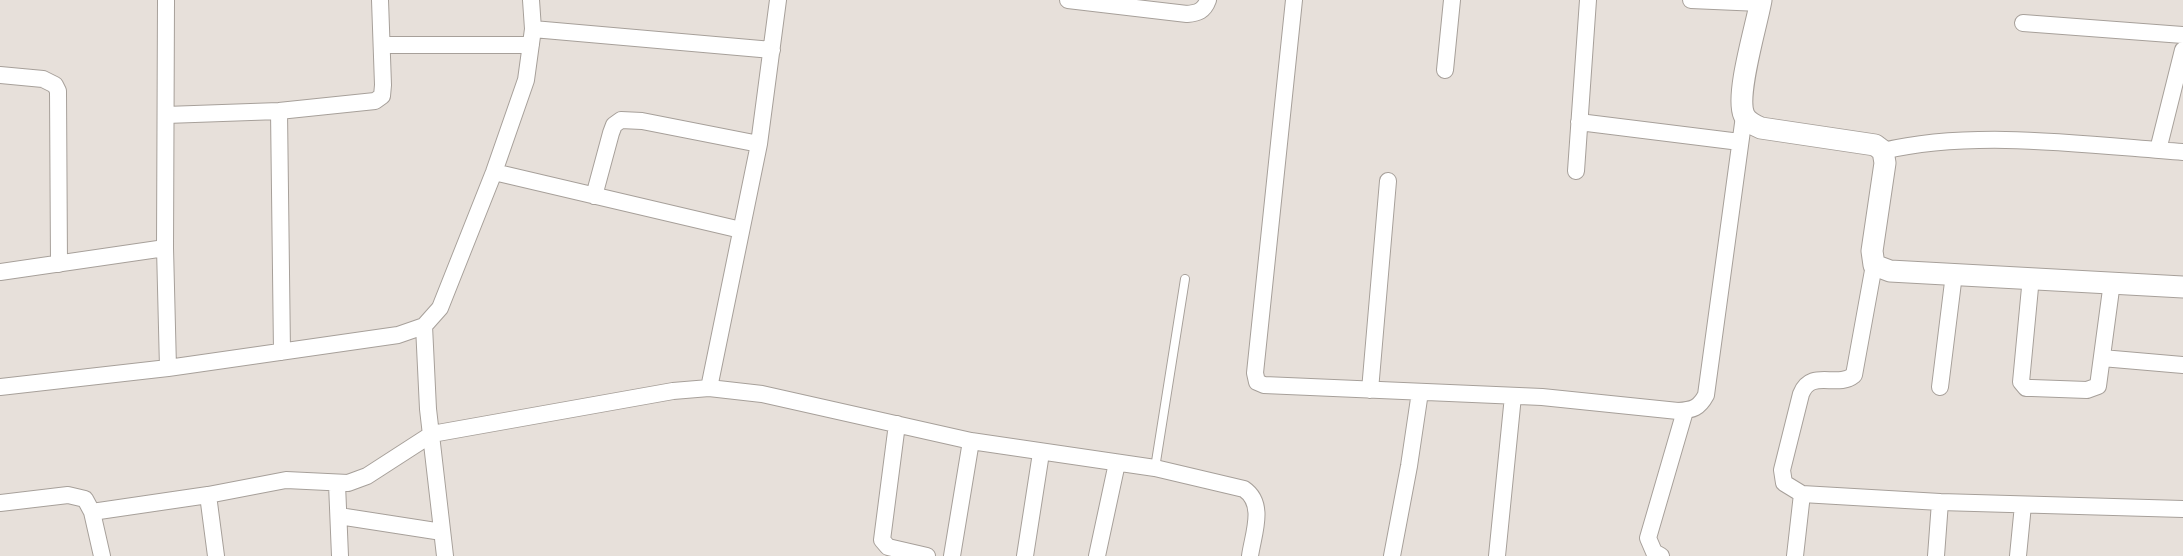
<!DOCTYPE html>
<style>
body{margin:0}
canvas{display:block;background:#e7e0da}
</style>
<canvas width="2183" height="556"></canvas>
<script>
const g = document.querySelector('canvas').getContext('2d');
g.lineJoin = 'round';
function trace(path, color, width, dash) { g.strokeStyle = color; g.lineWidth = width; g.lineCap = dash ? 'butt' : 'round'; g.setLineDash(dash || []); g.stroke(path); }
const service = new Path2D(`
 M1155,468L1185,279`);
const minor = new Path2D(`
 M166,0L165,248L168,368
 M1068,0L1187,14C1198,13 1204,11 1208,0
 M1294,0L1255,373L1257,382L1264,385L1542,397L1678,411C1693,410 1699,408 1706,395L1744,116
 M1691,0L1760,3
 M2023,23L2183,35
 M533,29L772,50
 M382,45H531
 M1445,70L1452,0
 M0,75L43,79L55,85L58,91L59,264
 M279,111L282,352
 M166,115L279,111L375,101L382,96L383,85L380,0
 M1579,122L1740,142
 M2158,150L2183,50
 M1883,151C1975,129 2088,145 2183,152
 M1576,171L1588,0
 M494,172L741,230
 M594,196L611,133L614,125L621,120L642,121L759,144
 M1874,265L1854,375C1837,389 1811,368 1801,394L1782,470L1784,483L1802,494L1940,502L2183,509
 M0,272L165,248
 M2031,277L2021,382L2026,388H2032L2087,390L2098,386L2112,282
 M424,326L428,409L445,556
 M2102,358L2183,365
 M0,387L168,368L398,335L424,326L440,308L494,172L526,80L533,29L531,0
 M1940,387L1954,274
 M709,388L759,144L778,0
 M1370,390L1388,181
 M897,424L882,540L888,547L927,556
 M337,484L340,556
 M208,495L216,556
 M0,503L68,495L85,499L92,512L102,556
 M92,512L208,495L286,480L348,483L367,476L432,434L673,391L709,388L762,394L971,441L1155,468L1244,489C1266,504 1253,534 1250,556
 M339,516L442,532
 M952,556L971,441
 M1025,556L1041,453
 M1097,556L1117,463
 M1392,556L1409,466L1420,392
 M1497,556L1513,396
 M1661,556L1654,552L1648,538L1685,411
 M1795,556L1802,494
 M1936,556L1940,502
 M2018,556L2023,505`);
const tertiary = new Path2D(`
 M1761,0C1757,24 1735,95 1744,115C1747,122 1754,125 1761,128L1875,145L1883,151L1885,163L1872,251L1874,265L1890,271L2183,287`);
trace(service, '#a7a09a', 10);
trace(minor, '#a7a09a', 18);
trace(tertiary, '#a7a09a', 23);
trace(service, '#fff', 8);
trace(minor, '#fff', 16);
trace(tertiary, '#fff', 21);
</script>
